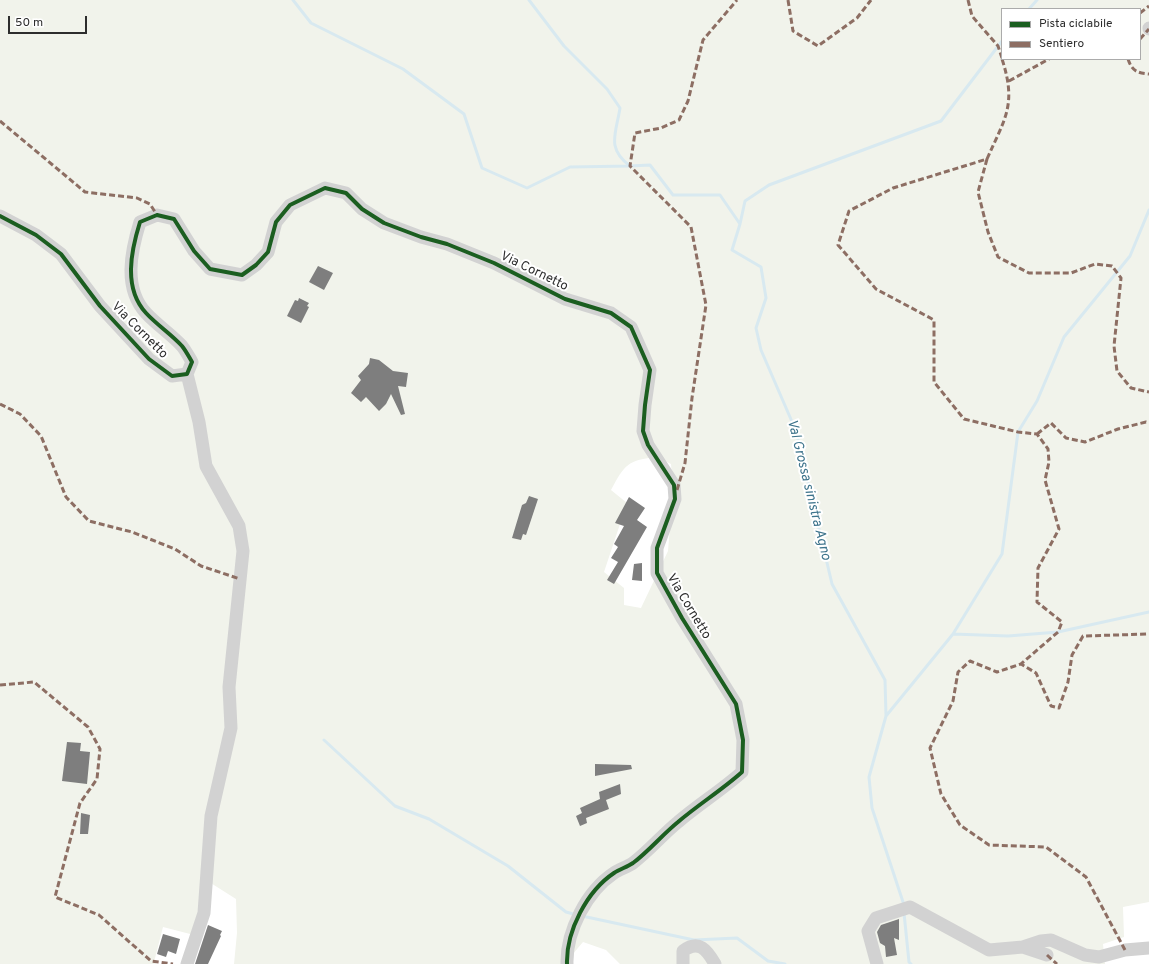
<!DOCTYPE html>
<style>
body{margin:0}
#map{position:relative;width:1149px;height:964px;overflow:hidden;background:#fff;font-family:Overpass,sans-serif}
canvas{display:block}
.legend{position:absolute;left:1001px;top:8px;width:140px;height:52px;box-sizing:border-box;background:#fff;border:1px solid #ababab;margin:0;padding:5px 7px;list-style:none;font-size:12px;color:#2d2d2d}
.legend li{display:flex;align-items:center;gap:8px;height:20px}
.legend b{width:20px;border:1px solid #ababab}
.scale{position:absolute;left:8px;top:16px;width:79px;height:18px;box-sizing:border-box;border:2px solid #2d2d2d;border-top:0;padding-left:5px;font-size:12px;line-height:14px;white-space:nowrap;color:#2d2d2d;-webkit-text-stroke:3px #fff;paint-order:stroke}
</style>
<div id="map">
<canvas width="1149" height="964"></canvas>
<ul class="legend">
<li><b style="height:5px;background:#1b5e20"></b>Pista ciclabile</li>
<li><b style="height:5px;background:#8d6e63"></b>Sentiero</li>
</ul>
<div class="scale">50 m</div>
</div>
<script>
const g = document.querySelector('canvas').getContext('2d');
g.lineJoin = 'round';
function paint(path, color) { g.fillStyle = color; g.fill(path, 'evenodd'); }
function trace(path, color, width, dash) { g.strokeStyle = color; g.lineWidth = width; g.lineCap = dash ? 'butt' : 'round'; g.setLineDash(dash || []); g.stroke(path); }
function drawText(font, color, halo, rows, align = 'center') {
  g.font = font + ' Overpass,sans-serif'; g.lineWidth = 4; g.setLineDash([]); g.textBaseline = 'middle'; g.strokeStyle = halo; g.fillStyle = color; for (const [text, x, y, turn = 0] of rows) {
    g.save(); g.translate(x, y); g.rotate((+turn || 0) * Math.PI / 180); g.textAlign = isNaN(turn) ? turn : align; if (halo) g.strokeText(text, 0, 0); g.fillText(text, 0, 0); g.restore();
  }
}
paint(new Path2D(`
 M0,0H1149V902L1123,907L1124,937L1103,944L1105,964H620L606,950L583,942L572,955L569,964H234L237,933L236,899L206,880L194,935L163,927L154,962L156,964H0ZM1002,9H1140V59H1002ZM657,457L671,464L673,490L668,551L641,608L624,605V588L604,572L627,503L611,490C625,464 628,460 657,457Z`), '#f1f3eb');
trace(new Path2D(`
 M293,0L311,23L403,69L464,114L482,168L527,188L570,167L630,166
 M529,0L564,46L607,89L620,108C616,134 606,148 630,166L650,165L673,195H720L740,224L732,250L761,267L766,298L756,328L761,350L796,431L832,584L885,680L886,716L869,777L872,808L904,905
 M1029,9L1037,0
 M740,224L745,201L769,185L941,121L1002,41
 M953,634L1008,636L1058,632L1149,612
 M886,716L953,634L1002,554L1018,432L1037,401L1064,337L1130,256L1149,210
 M324,740L395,806L429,819L508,866L566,912L577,915
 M904,913L909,962L911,964
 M582,916L694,940L737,938L768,961L785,964`), '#d8e9f0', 3);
paint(new Path2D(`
 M318,266L333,273L324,290L309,282Z
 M299,298L309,303L307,306L309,307L301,323L287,316L295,300L298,301Z
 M370,358L379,360L393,371L408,373L406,387L398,386L405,414L401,415L391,394L386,404L379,411L366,397L361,402L351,393L361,380L358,376L369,364Z
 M529,496L538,499L526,535L523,534L521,540L512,538L522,505L526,503Z
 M629,497L645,508L637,520L647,527L614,584L607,580L618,562L611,558L618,547L614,544L624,526L615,523Z
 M642,563V581L632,580L634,564Z
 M67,742L81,743L80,751L90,752L87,784L62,781Z
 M595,764L631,765L632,769L595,776Z
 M620,784L621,794L606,800L609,809L586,818L587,823L580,826L576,816L582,813L580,808L600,799L599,792Z
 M81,813L90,815L88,834H80Z
 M899,919V940L894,938L897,955L886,957L885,946L880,943L877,932L881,925Z
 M208,925L222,931L220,935L221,936L208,964H195Z
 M163,934L180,939L176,954L168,951L166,957L157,954Z`), '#7e7e7e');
trace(new Path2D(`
 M1149,29V28
 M0,216L36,235L61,254L100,306L149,359L172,376L187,374L192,362C189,357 186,351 182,346C171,334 157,325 146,313C123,288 131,251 140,222L157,215L174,219L194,251L210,269L242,275L256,265L268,252L276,222L290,205L325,188L346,193L362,209L384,223L421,237L447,244L494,263L565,299L611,313L631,327L650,370L645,405L643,431L648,445L674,485L675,499L657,548V573L682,618L736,704L743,740L742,772C722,790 699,804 678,822C662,835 649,851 633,863C627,867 620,869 614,873C587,891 566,931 567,964
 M1023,947L1041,941L1051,940L1085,955L1099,957L1125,950L1149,948
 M187,964L204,913L211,816L231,728L229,687L243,551L239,526L206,466L199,422L187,374
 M683,964V951C699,939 707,950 715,964
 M877,964L868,931L876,918L910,907L989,950L1023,947L1047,955`), '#d2d2d2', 13);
trace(new Path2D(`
 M788,0L793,31L818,46L857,18L871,0
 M968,0L972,16L998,46L1002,58
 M1140,13L1149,6
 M1140,39L1149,29
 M1002,59C1017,105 1005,118 987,159L893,188L849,211L838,245L876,289L934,320V382L964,419L1018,432L1037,434L1048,449L1049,462L1045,480L1059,529L1038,568L1037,602L1062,622L1058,632L1021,664
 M1128,59C1132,71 1137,73 1149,74
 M1009,81L1049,59
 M0,121L85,192L137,198L150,204L157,215
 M987,159L978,192L988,232L998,257L1029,273H1071L1095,264L1112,266L1121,278L1114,346L1117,371L1131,388L1149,392
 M0,404L20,414L41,436L66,497L89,521L132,532L175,549L201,566L240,579
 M1037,434L1051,423L1066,438L1085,442L1118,429L1146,422L1149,423
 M677,490L685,463L692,398L706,305L691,227L630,166L635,133L661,128L679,120L688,101L703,40L737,0
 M0,685L34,682L88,727L100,749L97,779L80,803L55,897L99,915L151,961L173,964
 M1125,950L1086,877L1046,847L989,845L960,825L941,794L930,748L953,701L958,672L970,661L997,672L1021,664L1036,673L1051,706L1059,708L1068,682L1072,655L1083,636L1149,634
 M1047,955L1057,964`), '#8d6e63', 3, [6, 3]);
trace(new Path2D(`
 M0,216L36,235L61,254L100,306L149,359L172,376L187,374L192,362C189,357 186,351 182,346C171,334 157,325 146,313C123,288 131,251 140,222L157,215L174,219L194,251L210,269L242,275L256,265L268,252L276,222L290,205L325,188L346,193L362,209L384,223L421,237L447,244L494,263L565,299L611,313L631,327L650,370L645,405L643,431L648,445L674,485L675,499L657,548V573L682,618L736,704L743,740L742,772C722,790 699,804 678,822C662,835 649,851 633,863C627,867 620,869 614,873C587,891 566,931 567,964`), '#1b5e20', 4);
drawText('13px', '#2d2d2d', '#fff', [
 ["Via Cornetto",534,272,26],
 ["Via Cornetto",139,331,45],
 ["Via Cornetto",688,607,59]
]);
drawText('italic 14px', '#3e748c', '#fff', [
 ["Val Grossa sinistra Agno",808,490,76]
]);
</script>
